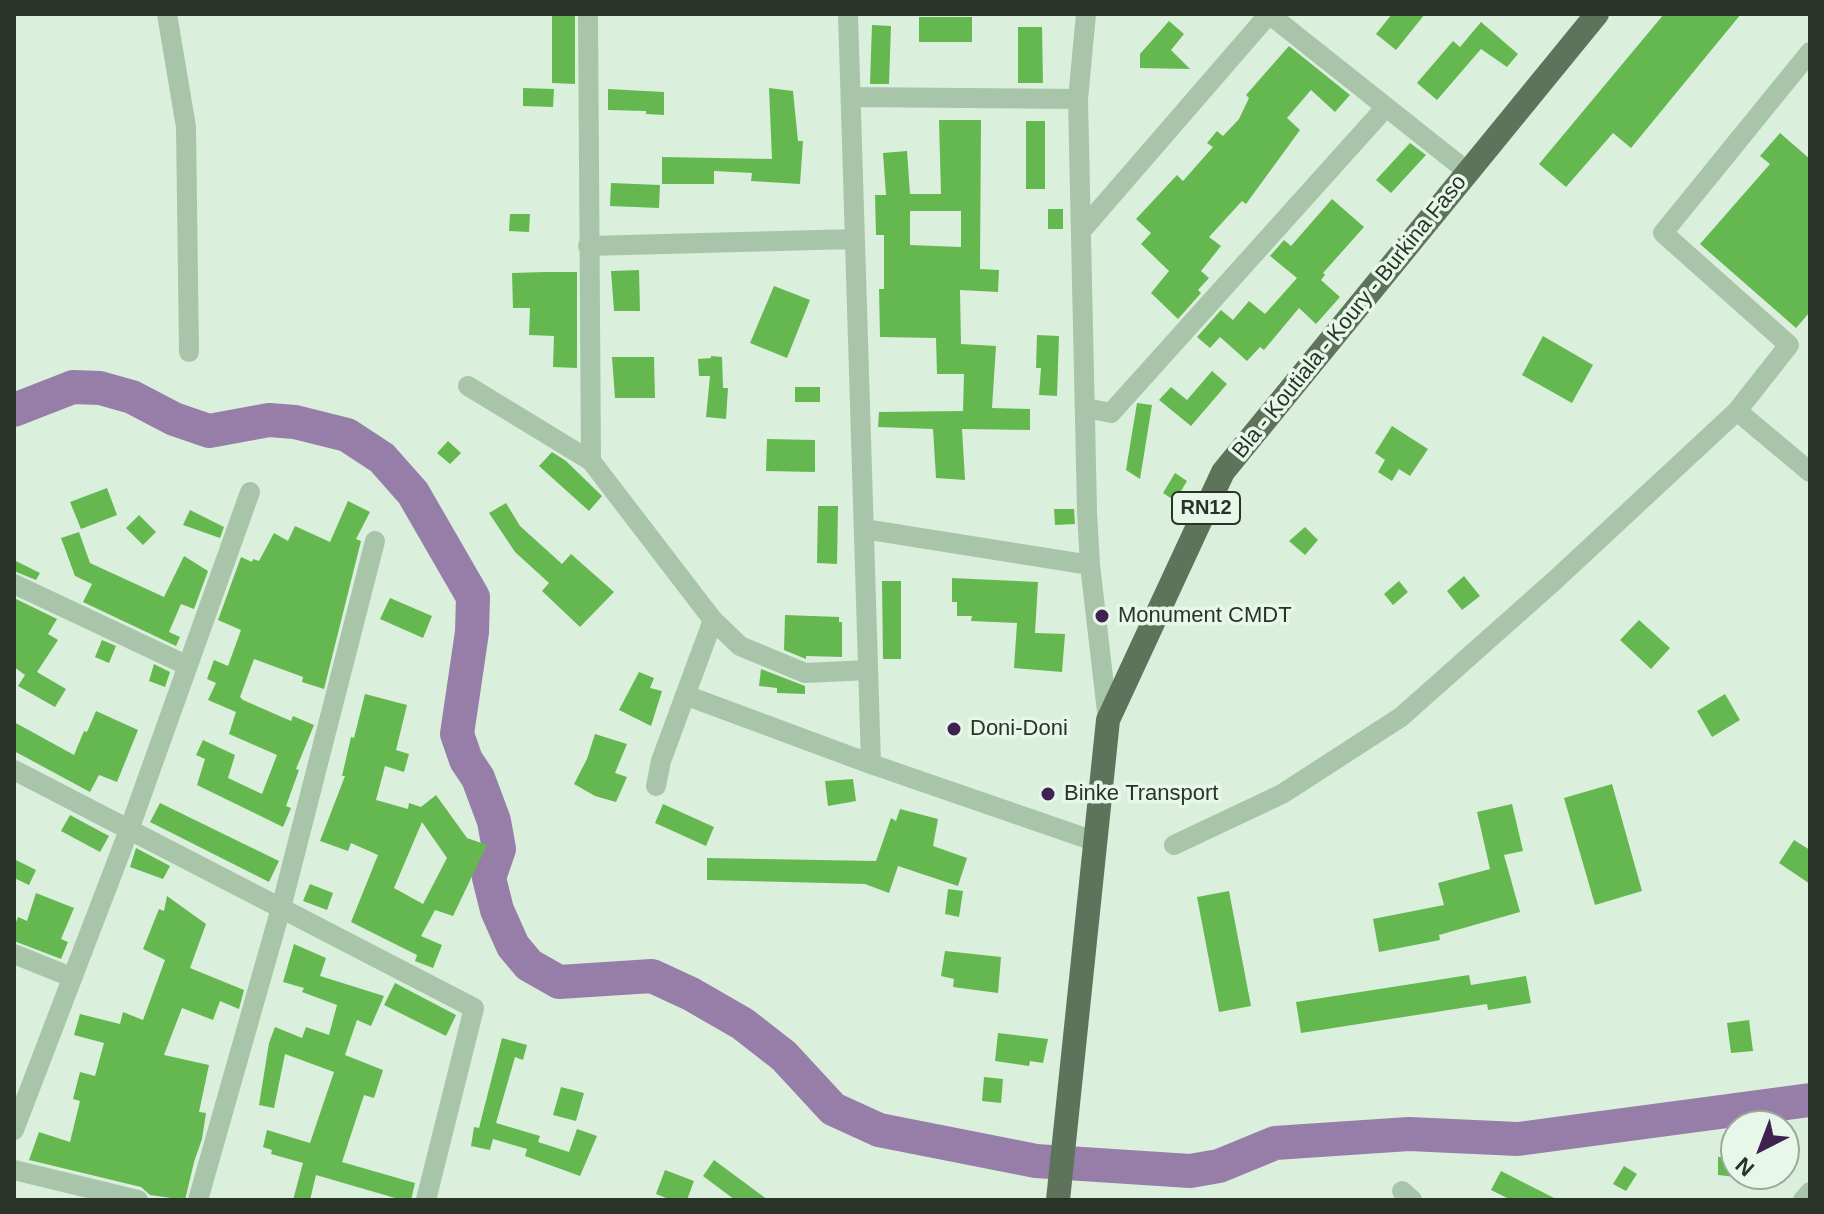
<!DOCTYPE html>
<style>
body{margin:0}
#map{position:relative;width:1824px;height:1214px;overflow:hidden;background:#dbefdd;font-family:Helvetica,sans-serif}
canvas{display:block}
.frame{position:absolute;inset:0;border:16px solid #293328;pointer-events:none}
.north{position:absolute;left:1720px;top:1110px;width:80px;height:80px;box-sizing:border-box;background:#e7f7e9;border:2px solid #9ba99c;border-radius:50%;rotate:222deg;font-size:22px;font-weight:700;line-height:32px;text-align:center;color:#293328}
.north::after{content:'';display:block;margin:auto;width:28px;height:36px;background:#3f2250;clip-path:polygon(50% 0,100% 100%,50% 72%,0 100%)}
</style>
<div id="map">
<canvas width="1824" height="1214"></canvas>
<div class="frame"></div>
<div class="north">N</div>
</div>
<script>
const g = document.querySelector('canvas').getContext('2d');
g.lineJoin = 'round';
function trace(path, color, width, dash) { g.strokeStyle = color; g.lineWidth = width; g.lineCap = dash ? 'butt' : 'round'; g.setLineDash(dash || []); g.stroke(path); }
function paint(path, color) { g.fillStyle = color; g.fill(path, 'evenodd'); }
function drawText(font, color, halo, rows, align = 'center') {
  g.font = font + ' Helvetica,sans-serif'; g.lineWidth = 7; g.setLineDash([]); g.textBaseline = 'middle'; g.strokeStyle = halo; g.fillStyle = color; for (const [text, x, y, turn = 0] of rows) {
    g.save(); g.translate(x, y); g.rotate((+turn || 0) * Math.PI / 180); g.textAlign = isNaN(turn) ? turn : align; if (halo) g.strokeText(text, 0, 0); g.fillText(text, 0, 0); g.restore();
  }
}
trace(new Path2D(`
 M14,410L73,387L100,388L132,397L174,419L209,431L269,420L295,422L347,435L382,458L413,493L473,597L472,632L457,734L466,760L478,778L494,821L499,849L489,878L497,910L513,946L529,965L559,982L652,976L691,994L743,1024L784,1056L833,1109L879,1130L1036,1161L1190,1171L1219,1166L1275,1143L1409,1134L1518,1139L1810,1100`), '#977ea8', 34);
paint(new Path2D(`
 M552,14H575V84L552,83Z
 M1392,14H1425L1396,50L1376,34Z
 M1664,14H1741L1631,148L1613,133L1566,187L1539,164Z
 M919,17H972V42H919Z
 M1169,21L1184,34L1171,50L1190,69L1140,68V54Z
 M1481,22L1518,54L1507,67L1481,49L1437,100L1417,83L1453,41L1460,47Z
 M872,25L891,26L889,84H870Z
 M1018,27H1042L1043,83H1018Z
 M1289,46L1350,95L1335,112L1311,90L1287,118L1300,130L1246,204L1242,201L1209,237L1221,246L1201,271L1209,278L1198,290L1201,293L1178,319L1151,293L1169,271L1141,244L1151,233L1136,219L1177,175L1183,181L1213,147L1207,143L1217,131L1223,136L1239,119L1249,98L1246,95Z
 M523,88L554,89L553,107L523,106Z
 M769,88L793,91L798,141H803L800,184L751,181L752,173L714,171V184H662V157L772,159Z
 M608,89L664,92V115L646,114V111L608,110Z
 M939,120H981L980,269L999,270L998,292L960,290L961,344L996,346L992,408L1030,409V430L962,429L965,480L936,478L933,429L878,427L879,412L963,411L964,374H937L936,338L880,337L879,289H884V235H876L875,195H886L883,153L907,151L910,194H941ZM910,211H961V247L910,245Z
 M1026,121H1045V189H1026Z
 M1780,133L1810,159V312L1796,328L1700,244L1770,164L1760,156Z
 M1410,143L1426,155L1391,193L1376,180Z
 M611,183L660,185L659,208L610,206Z
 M1332,199L1364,227L1323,273L1325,275L1321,280L1340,297L1316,324L1299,308L1264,350L1260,347L1247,361L1220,337L1210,348L1197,337L1221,310L1233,320L1249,301L1265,314L1297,278L1270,256L1284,240L1291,246Z
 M1048,209H1063V229H1048Z
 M510,214H530L529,232L509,231Z
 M639,270L640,311H614L611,271Z
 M545,272H577V368L553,367L554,336L529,335L530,308H513L512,273Z
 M774,286L810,300L787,358L750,343Z
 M1037,335L1059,336L1057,396L1039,395L1041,368H1036Z
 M1543,336L1593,365L1572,403L1522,375Z
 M711,356L722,357L723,388H728L726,419L706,417L710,376H699L698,359L711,358Z
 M612,357H654L655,398H615Z
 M1212,371L1227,384L1191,426L1159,400L1171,387L1187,400Z
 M795,387H820V402H795Z
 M1137,403L1152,405L1140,479L1126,470Z
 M1392,426L1428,449L1410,476L1399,469L1392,481L1378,472L1385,460L1375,453Z
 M767,439L815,440V472L766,471Z
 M448,441L461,453L450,464L437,453Z
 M552,452L566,461L602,496L589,511L539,466Z
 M1175,473L1187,481L1175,501L1163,493Z
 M107,488L117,515L81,529L70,502Z
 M348,501L370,512L356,539L361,541L324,689L302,682L303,677L254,659L240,697L243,700L291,721L293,716L314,725L296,769L299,770L286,806L291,808L283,827L197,785L205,759L196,755L203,740L235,755L228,778L262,794L277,755L229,734L236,712L208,700L216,683L207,679L214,660L228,666L241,630L218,620L241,557L252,562L253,559L259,561L274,533L288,541L295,526L330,542Z
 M506,503L520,526L562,564L571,554L614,592L580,627L542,591L549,583L515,552L489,513Z
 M818,506H838L837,564L817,563Z
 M1054,509H1074L1075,524L1055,525Z
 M190,510L224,527L220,538L183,525Z
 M139,515L156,532L143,545L126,528Z
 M1305,527L1318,540L1305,555L1289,541Z
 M79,532L90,563L164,597L184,556L208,571L194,609L181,604L169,632L180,637L176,646L83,602L92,584L75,576L61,538Z
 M14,560L40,573L36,580L14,571Z
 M1464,576L1480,596L1462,610L1447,591Z
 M952,578L1038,582L1035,633L1065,634L1062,672L1014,668L1017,623L971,621L972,616H957V602H952Z
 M882,581H901V659H883Z
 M1399,581L1408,592L1393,605L1384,594Z
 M14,598L57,619L48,634L58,640L37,672L66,689L55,707L18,686L25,675L14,667Z
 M390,598L432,616L423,638L380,619Z
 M785,615L839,617V622H842V657L806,656V659L784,650Z
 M1639,620L1670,648L1651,669L1620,640Z
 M102,640L116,646L109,663L95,657Z
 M154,664L170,672L165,687L149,681Z
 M761,669L805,686V694L777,693V688L759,686Z
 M639,672L654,678L650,688L662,691L651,726L619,710Z
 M365,694L407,705L396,750L409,754L404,772L385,766L376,800L408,809L409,803L421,807L436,795L467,838L487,845L453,916L435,910L421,936L442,945L433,968L415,961L417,955L351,922L378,855L351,843L348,851L320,841L345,776H342L351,737L354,738ZM422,822L447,858L423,904L394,888Z
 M1725,694L1740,720L1712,737L1697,711Z
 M96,711L138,730L117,782L99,775L90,792L14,751V722L74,755L84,731L87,732Z
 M595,734L627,744L615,773L627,777L616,802L595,796L574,784L587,759Z
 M853,779L856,801L828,806L825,781Z
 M1612,784L1642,891L1595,905L1564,798Z
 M160,803L279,861L269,882L150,822Z
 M663,804L714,827L706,846L655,823Z
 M1512,804L1523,851L1504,855L1520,912L1439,935L1440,940L1379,952L1373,919L1444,905L1438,883L1490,869L1477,812Z
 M900,809L938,819L933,846L967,858L958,886L898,866L889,893L865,884L707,880V858L876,861L891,818L896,821Z
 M70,815L109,836L100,852L61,831Z
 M1794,840L1810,850V884L1779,863Z
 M136,848L170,866L163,879L130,867Z
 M14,859L36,870L29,885L14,878Z
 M310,884L333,893L327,910L303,901Z
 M948,889L963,891L959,917L945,914Z
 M1229,891L1251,1006L1219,1012L1197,897Z
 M36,893L74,908L61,939L68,942L61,959L14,941V927L18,917L27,921Z
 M167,896L206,924L190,968L244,990L239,1009L220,1001L213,1020L182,1008L164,1055L209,1065L199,1112L206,1113L202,1139L194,1162L185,1200L150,1195L141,1187L29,1160L39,1132L70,1142L80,1101L73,1099L80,1072L95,1076L104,1043L74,1035L80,1014L120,1024L123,1012L143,1020L165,960L143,949L159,909L164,911Z
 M294,944L326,958L320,976L384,996L371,1026L357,1020L345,1055L383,1070L374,1098L364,1095L342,1162L415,1183L411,1200H402L316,1175L310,1200H293L303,1163L271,1154L272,1150L263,1147L267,1130L310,1143L334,1072L285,1054L274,1108L259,1105L269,1043L275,1027L302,1038L306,1027L329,1035L337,1005L302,992L304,988L283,982Z
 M945,951L1001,957L998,993L953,987L954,979L941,976Z
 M1469,975L1471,985L1526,976L1531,1003L1488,1010L1487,1004L1301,1033L1296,1002Z
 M395,983L456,1015L446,1036L384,1005Z
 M1749,1020L1753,1051L1731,1053L1727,1023Z
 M998,1033L1048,1039L1043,1063L1030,1061L1029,1066L995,1061Z
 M502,1038L527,1045L523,1060L515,1057L496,1123L540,1136L538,1142L569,1152L577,1129L597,1136L580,1176L525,1156L527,1149L493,1139L490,1150L471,1146L474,1127L479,1128Z
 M984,1077L1003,1079L1001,1103L982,1101Z
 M561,1087L584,1093L576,1121L553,1115Z
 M1718,1157H1736V1177L1718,1175Z
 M714,1160L768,1200H735L703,1176Z
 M1624,1166L1637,1174L1626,1191L1613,1184Z
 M665,1170L694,1181L687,1200H671L656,1194Z
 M1501,1171L1558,1200H1511L1491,1190Z`), '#65b850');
trace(new Path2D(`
 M167,14L186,127L189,352
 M588,14L591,461
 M848,14L871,764
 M1086,14L1078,99L1087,511L1090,565L1108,720
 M1269,14L1468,172
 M851,97L1078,99
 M1082,230L1269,14
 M588,246L855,239
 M468,386L591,461L713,620L740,646L805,673L868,670
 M1086,408L1111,413L1386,107
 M1737,411L1810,472
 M864,529L1090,565
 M14,584L186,665
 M685,695L871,764L1094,841
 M14,770L474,1008L426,1200
 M656,786L661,761L713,620
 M1174,845L1282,794L1401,717L1553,582L1737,411L1789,345L1663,233L1810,52
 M14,954L71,977
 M14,1130L129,830L250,492
 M14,1170L138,1200
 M1402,1191L1412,1200
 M198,1200L281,908L375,541
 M1803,1200L1810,1192`), '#a9c5a9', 20);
trace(new Path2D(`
 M1058,1200L1108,720L1223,472L1597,14`), '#5d745b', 24);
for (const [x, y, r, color] of [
 [1102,616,8,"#3f2250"],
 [954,729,8,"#3f2250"],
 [1048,794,8,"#3f2250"]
]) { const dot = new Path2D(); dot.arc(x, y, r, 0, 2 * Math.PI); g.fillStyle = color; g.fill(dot); trace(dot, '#e7f7e9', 3); }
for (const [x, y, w] of [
 [1206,508,68]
]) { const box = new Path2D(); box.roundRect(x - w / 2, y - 16, w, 32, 6); g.fillStyle = '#e7f7e9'; g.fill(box); trace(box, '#293328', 2); }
drawText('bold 20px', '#293328', null, [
 ["RN12",1206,508]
]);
drawText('22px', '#293328', '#e7f7e9', [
 ["Bla - Koutiala - Koury - Burkina Faso",1350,317,-51]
]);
drawText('22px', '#293328', '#e7f7e9', [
 ["Monument CMDT",1118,616],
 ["Doni-Doni",970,729],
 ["Binke Transport",1064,794]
], 'left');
</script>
